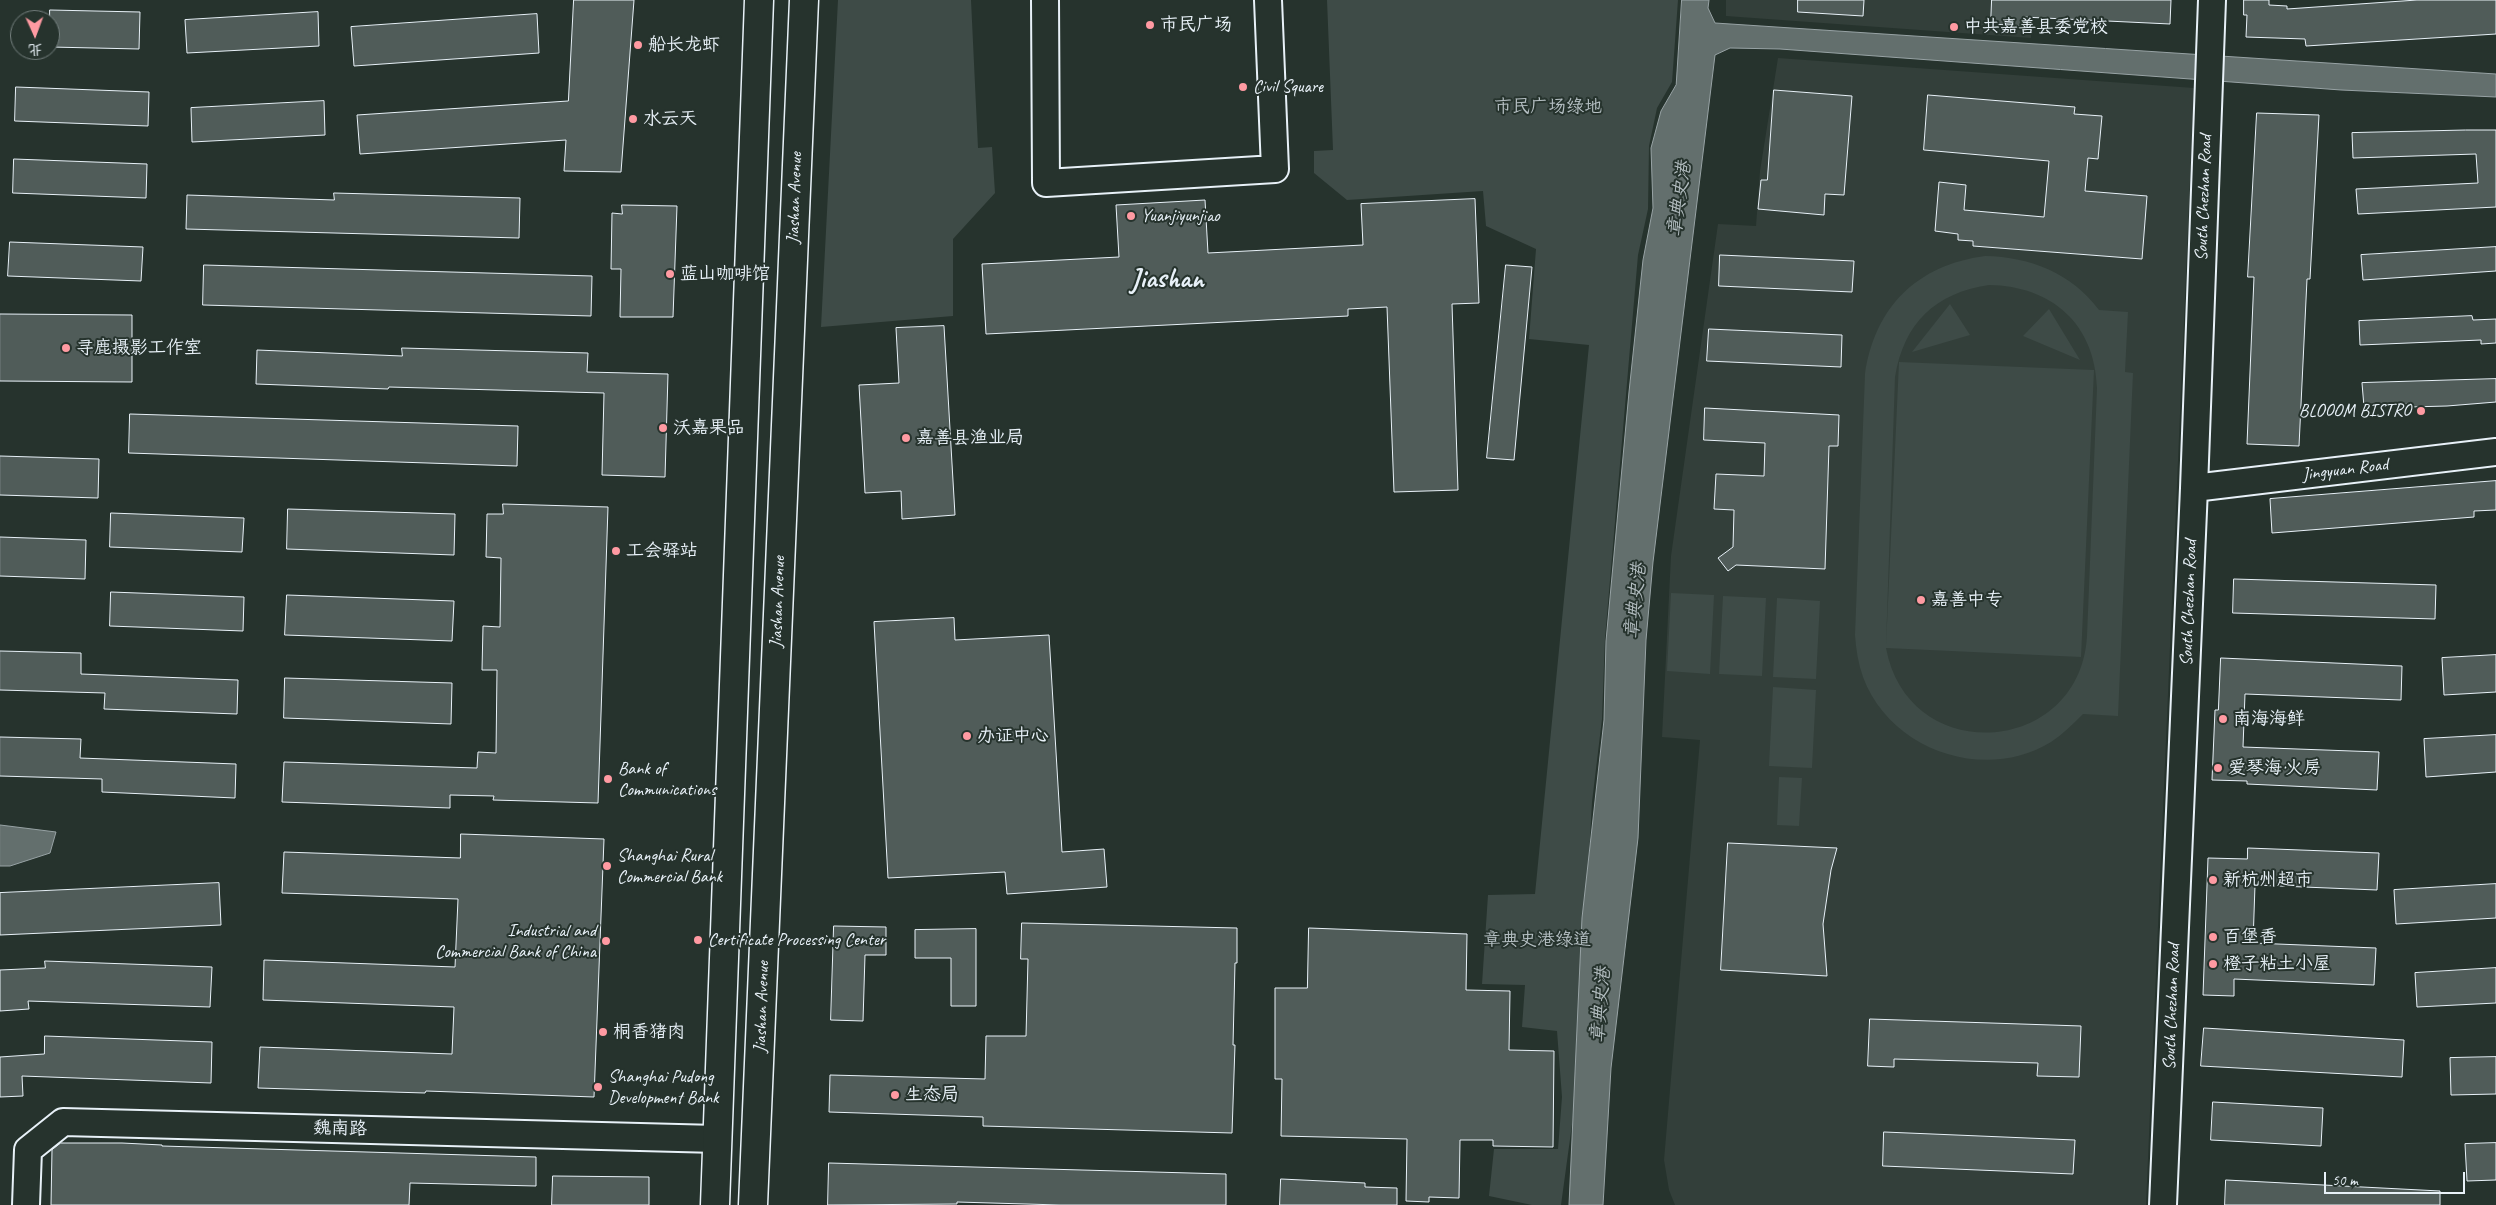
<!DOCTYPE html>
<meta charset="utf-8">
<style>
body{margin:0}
#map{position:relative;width:2496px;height:1205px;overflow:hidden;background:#26332d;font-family:Caveat,"LXGW WenKai TC",sans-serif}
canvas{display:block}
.north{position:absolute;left:10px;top:10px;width:50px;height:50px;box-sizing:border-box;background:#26332d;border:1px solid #747f7e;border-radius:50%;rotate:178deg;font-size:14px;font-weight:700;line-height:20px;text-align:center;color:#e8f1f8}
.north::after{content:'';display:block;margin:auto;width:18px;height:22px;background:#ff9aa2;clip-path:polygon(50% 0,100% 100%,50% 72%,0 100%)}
.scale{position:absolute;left:2324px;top:1172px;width:141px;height:22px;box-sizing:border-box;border:2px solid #e8f1f8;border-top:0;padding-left:6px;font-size:15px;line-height:18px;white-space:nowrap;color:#e8f1f8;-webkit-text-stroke:4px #26332d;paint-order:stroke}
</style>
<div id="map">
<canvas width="2496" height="1205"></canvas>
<div class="north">北</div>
<div class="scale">50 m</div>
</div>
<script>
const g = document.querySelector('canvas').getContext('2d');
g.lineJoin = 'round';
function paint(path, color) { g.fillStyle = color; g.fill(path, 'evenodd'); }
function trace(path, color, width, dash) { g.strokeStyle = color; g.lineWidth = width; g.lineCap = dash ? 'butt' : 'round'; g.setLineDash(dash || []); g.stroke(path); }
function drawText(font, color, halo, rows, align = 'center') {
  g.font = font + ' Caveat,"LXGW WenKai TC",sans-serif'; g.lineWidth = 4; g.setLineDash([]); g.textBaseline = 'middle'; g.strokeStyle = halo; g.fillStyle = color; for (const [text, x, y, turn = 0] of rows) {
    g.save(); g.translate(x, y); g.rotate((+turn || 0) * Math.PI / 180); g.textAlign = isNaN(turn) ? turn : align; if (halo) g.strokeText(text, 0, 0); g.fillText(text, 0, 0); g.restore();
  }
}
paint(new Path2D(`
 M1726,0H2031V38L1726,16Z
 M1778,58L2194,88L2146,1205H1675L1669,1190L1664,1160L1700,740L1662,737L1671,556L1718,224L1756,226L1760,171Z`), '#333f3a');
paint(new Path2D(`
 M838,0H971L978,148L992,147L995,193L953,239V316L821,327Z
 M1327,0H1678L1672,82L1657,108L1649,146L1648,209L1638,255L1605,638L1602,719L1592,802L1577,1088L1561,1205H1532L1489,1196L1494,1149H1558L1562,1097L1557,1031L1522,1027L1525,985L1482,984L1488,895L1535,894L1589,345L1529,339L1536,249L1486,226L1483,191L1347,200L1314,173V151L1333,150Z
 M1985,256C2031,257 2071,273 2099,310L2128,312L2125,372L2133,373L2118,716L2083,714C2073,724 2063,734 2051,742C1984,783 1890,750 1863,677C1858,663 1856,649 1855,635L1865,374C1875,307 1917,265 1985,256ZM1989,285C2052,286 2095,324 2097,388L2087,636C2080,757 1908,768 1886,648L2081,657L2094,370L1899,362L1886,646L1895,377C1904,323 1935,293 1989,285Z
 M1950,304L1970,335L1912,352Z
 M2049,309L2080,360L2023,336Z
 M1671,593L1714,595L1710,674L1667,671Z
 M1723,596L1766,598L1762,676L1719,674Z
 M1777,598L1820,601L1816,679L1773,677Z
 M1773,687L1816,690L1812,768L1769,766Z
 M1779,777L1802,778L1799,826L1777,825Z`), '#3e4b47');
const water = new Path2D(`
 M1682,0H1709L1708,8L1715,23L2496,74V97L2341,90L1780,49L1730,48L1715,55L1653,562L1646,640L1638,838L1611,1068L1603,1205H1569L1582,918L1604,720L1606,641L1629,392L1643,260L1653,208L1651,148L1661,111L1676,85Z
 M0,825L56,832L50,853L10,866H0Z`);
paint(water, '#636f6d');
trace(water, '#98a3a5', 1);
const building = new Path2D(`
 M574,0H634L621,172L564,171L566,140L360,154L357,115L568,101Z
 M1798,0H1864L1863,16L1798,12Z
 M1992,0H2171L2170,24L2023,17V26L1991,24Z
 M2244,0H2269V5L2287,6V9L2417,0H2496V34L2306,46L2305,39L2246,37L2247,15H2244Z
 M50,10L140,12L139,49L50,47Z
 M318,12L319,46L187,53L185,20Z
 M537,14L539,53L354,66L351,27Z
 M16,87L149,92L148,126L15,121Z
 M1774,90L1852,96L1844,195L1825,194L1824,215L1758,209L1761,180H1767Z
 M1928,95L2075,107L2074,114L2102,116L2098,159L2088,158L2085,191L2147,196L2142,259L1973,246V241L1958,240V234L1935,231L1939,182L1966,185L1964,210L2044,217L2049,161L1924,150Z
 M324,101L325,135L192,142L191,108Z
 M2257,113L2319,115L2310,279H2307L2299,446L2247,444L2254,277H2248Z
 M2466,130H2496V207L2358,214L2356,189L2478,183L2476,154L2353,158L2352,133Z
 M14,159L147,164L146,198L13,193Z
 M334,193L520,198L519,238L186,229L187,195L334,200Z
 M1475,199L1479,303L1452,304L1458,490L1394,492L1387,307L1348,309V316L986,334L982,264L1119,257L1116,205L1205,200L1208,253L1363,245L1361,204Z
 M622,205L677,206L673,317H620L621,269H611L612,213L622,214Z
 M10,242L143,247L141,281L8,276Z
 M2496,247V271L2363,280L2361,255Z
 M1720,255L1854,261L1852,292L1719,286Z
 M204,265L592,276L591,316L203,305Z
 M1506,265L1532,267L1514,460L1487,458Z
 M0,314L132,315V382L0,381Z
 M2472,316L2473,320L2496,319V343L2481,344V340L2360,345L2359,321Z
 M944,326L955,515L902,519L901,491L865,493L859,385L899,383L896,328Z
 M1709,329L1842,335L1841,367L1707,361Z
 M402,348L588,353L587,372L668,374L665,477L602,475L604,393L389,387L388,389L256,384L257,350L402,356Z
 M2496,379V402L2447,406L2409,407V404L2364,407L2362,383Z
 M1705,408L1839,415L1838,446H1829L1825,569L1736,565L1728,571L1718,558L1733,547L1734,510L1714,509L1716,474L1764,476L1765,443L1704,440Z
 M130,414L518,426L517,466L129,453Z
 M0,456L99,459L98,498L0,495Z
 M2496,481V510L2474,511V517L2272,533L2270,499Z
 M503,504L608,507L598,803L493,800L494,796L450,795V808L282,802L284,762L477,768L478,752L496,753L497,670H482L483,626L500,627L501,558L486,557L487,514H503Z
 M288,509L455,514L454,555L287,549Z
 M111,513L244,518L242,552L110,547Z
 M0,537L86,540L85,579L0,576Z
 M2234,579L2436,585L2435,619L2233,613Z
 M111,592L244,597L243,631L110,626Z
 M287,595L454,601L452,641L285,635Z
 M954,618L955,640L1049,635L1062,852L1104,849L1107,887L1007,894L1005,872L888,878L874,622Z
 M0,651L81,653V674L238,680L237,714L104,709L105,693L0,690Z
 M2496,655V692L2444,695L2442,658Z
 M2221,658L2402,666L2401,700L2245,694L2243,747L2379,752L2377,790L2247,784V781L2212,780L2215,710H2218Z
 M285,678L452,683L451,724L284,718Z
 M2496,735V772L2426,777L2424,739Z
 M0,737L81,739L80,758L236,764L235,798L102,792V779L0,776Z
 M461,834L604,839L594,1097L426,1091L425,1093L258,1088L260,1047L452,1054L454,1007L263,1000L264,960L455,967L458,899L282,893L284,852L460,858Z
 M1728,843L1837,848L1831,870L1823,924L1827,976L1721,970Z
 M2248,848L2379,853L2377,890L2255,885L2253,943L2376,948L2374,985L2234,979V996L2203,995L2208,858L2247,859Z
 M219,883L221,925L0,935V893Z
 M2496,884V918L2396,924L2394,890Z
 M1022,923L1237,928V963H1235L1233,1045H1235L1232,1133L983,1126V1117L829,1112L830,1075L985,1079L986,1036H1026L1028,959H1021Z
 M834,926L886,927V955H865L863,1021L831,1020Z
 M1309,928L1467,934L1466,990L1510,991L1509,1050L1554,1051L1553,1147L1493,1146V1140H1460L1459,1198L1429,1197V1202L1406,1201L1407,1139L1281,1136L1282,1079H1275V988H1307Z
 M976,929V1006H951V958H915V930Z
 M45,961L212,967L210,1007L28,1001L29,1009L0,1011V970L45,968Z
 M2496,968V1003L2417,1007L2415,973Z
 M1870,1019L2081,1026L2079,1077L2037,1076L2038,1063L1894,1059V1067L1868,1066Z
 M2204,1028L2404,1040L2402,1077L2201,1066Z
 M45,1036L212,1042L211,1083L22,1076L23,1096L0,1097V1057L44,1054Z
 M2496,1057V1094L2451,1095L2450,1058Z
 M2213,1102L2323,1108L2321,1146L2211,1140Z
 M1884,1132L2075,1140L2073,1174L1883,1166Z
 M61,1143H122L162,1145V1146L536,1157V1186L410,1183L409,1205H51L52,1150Z
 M2496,1143V1180L2467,1181L2465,1144Z
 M829,1163L1226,1174V1205H1060L957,1202V1204L828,1205Z
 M553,1176L649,1177V1205H552Z
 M1281,1179L1365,1183V1187L1397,1188V1205H1280Z
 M2226,1180L2440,1191V1205H2225Z`);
paint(building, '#505c59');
trace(building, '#e8f1f8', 1);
const minor = new Path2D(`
 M1045,0L1046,183L1275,169L1268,0
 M2194,488L2496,452
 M26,1205L28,1150L63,1122L717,1139
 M2163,1205L2194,488L2212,0`);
const major = new Path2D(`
 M715,1205L759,0
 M753,1205L804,0`);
trace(minor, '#e8f1f8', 30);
trace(major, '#e8f1f8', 31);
trace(minor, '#26332d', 26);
trace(major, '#26332d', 28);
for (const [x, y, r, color] of [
 [1150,25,5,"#ff9aa2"],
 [1954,27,5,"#ff9aa2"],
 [638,45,5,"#ff9aa2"],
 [1243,87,5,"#ff9aa2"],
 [633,119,5,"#ff9aa2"],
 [1131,216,5,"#ff9aa2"],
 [670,274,5,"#ff9aa2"],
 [66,348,5,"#ff9aa2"],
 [2421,411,5,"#ff9aa2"],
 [663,428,5,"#ff9aa2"],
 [906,438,5,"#ff9aa2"],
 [616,551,5,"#ff9aa2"],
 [1921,600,5,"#ff9aa2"],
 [2223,719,5,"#ff9aa2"],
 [967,736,5,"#ff9aa2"],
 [2218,768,5,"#ff9aa2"],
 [608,779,5,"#ff9aa2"],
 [607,866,5,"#ff9aa2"],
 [2213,880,5,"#ff9aa2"],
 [2213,937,5,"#ff9aa2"],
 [698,940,5,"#ff9aa2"],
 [606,941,5,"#ff9aa2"],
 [2213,964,5,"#ff9aa2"],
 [603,1032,5,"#ff9aa2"],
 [598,1087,5,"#ff9aa2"],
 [895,1095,5,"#ff9aa2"]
]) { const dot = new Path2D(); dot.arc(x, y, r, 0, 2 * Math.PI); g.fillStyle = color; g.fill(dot); trace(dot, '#26332d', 2); }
drawText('18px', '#e8f1f8', '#26332d', [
 ["市民广场",1160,25],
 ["中共嘉善县委党校",1964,27],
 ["船长龙虾",648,45],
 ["Civil Square",1253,87],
 ["水云天",643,119],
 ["Yuanjiyunjiao",1141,216],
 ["蓝山咖啡馆",680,274],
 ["寻鹿摄影工作室",76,348],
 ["BLOOOM BISTRO",2411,411,"right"],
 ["沃嘉果品",673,428],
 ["嘉善县渔业局",916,438],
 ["工会驿站",626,551],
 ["嘉善中专",1931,600],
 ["南海海鲜",2233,719],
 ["办证中心",977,736],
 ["爱琴海·火房",2228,768],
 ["Bank of",618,769],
 ["Communications",618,790],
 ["Shanghai Rural",617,856],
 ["Commercial Bank",617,877],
 ["新杭州超市",2223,880],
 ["Industrial and",596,931,"right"],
 ["Commercial Bank of China",596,952,"right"],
 ["百堡香",2223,937],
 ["Certificate Processing Center",708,940],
 ["橙子粘土小屋",2223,964],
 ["桐香猪肉",613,1032],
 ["Shanghai Pudong",608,1077],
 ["Development Bank",608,1098],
 ["生态局",905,1095]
], 'left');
drawText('18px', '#b5bfc3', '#26332d', [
 ["市民广场绿地",1548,107],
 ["章典史港绿道",1537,940]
]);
drawText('18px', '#e8f1f8', '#26332d', [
 ["Jiashan Avenue",795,198,-88],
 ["South Chezhan Road",2204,198,-88],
 ["Jingyuan Road",2345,470,-7],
 ["Jiashan Avenue",778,602,-88],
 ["South Chezhan Road",2189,603,-88],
 ["Jiashan Avenue",762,1007,-88],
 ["South Chezhan Road",2172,1007,-88],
 ["魏南路",340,1129,1]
]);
drawText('italic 19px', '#b3bdc0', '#26332d', [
 ["章典史港",1680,199,-82],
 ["章典史港",1636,601,-84],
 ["章典史港",1601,1005,-85]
]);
drawText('bold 28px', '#e8f1f8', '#26332d', [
 ["Jiashan",1167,280]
]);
</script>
